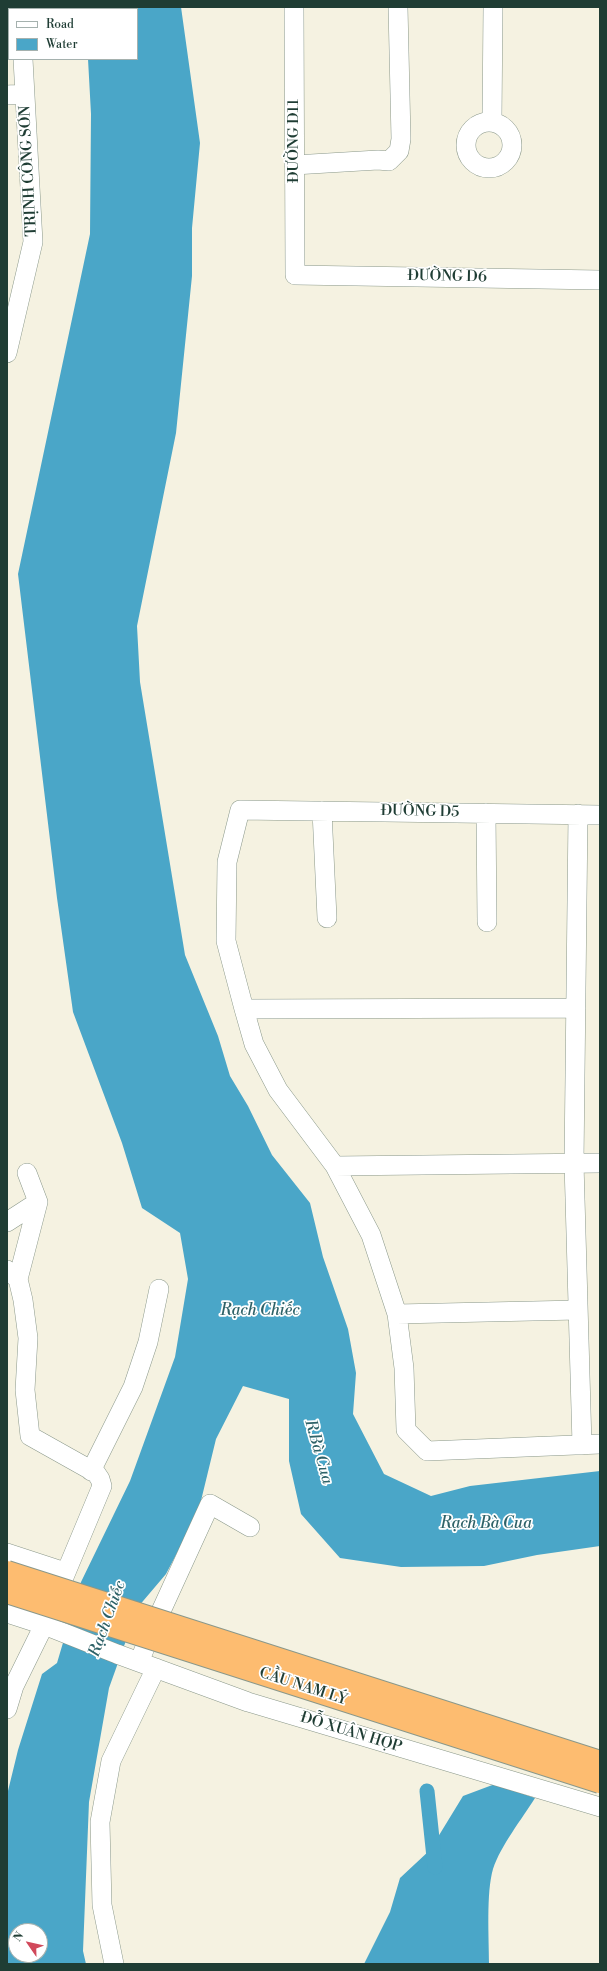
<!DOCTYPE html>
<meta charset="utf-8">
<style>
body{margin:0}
#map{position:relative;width:607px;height:1971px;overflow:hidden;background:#f5f2e1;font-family:"Libre Bodoni",serif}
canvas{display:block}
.frame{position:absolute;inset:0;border:8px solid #1f3d34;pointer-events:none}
.legend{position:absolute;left:8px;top:8px;width:130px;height:52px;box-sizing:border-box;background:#fff;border:1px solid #a5b1ae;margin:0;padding:5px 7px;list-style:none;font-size:12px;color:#1f3d34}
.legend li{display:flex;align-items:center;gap:8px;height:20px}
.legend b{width:20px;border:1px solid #a5b1ae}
.north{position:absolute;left:8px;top:1923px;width:40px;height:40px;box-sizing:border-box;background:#fff;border:1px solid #a5b1ae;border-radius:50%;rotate:304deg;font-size:11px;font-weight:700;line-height:16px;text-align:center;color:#1f3d34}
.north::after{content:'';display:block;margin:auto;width:14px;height:18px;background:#d1495b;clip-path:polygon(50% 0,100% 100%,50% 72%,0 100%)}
</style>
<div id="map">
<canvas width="607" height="1971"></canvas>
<div class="frame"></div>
<ul class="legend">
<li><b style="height:5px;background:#fff"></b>Road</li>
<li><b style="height:11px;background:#4aa6c8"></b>Water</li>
</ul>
<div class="north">N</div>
</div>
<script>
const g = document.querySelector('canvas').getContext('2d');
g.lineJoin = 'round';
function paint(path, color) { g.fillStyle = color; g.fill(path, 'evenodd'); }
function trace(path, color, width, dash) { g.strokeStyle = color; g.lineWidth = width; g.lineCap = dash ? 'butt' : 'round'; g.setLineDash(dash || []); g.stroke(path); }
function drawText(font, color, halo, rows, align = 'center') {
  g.font = font + ' "Libre Bodoni",serif'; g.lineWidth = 3.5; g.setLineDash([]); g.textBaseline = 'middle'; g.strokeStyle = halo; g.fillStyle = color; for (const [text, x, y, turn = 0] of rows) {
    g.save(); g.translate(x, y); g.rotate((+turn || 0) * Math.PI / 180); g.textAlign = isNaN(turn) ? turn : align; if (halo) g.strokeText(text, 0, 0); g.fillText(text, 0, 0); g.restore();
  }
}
paint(new Path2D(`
 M86,7H181L200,143L192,228V276L176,433L137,626L140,682L185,955L218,1036L230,1076L248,1106L272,1155L310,1203L323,1257L348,1329L356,1373L353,1414L384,1474L431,1496L470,1486L600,1471V1546L537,1555L484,1566L401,1567L340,1558L301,1514L289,1461V1399L243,1386L216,1439L198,1513L166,1574L138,1607L109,1688L89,1802L83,1951L86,1964H7V1795L18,1750L42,1674L57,1663L81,1582L130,1481L175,1357L188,1279L180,1233L142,1208L122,1143L73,1012L57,898L18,574L90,234L91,114L88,59H137V9H86ZM16,1931H40V1955H16Z
 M495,1784L535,1798C522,1819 501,1845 493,1869C486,1893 489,1938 489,1964H364L390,1912L400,1878L430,1850L463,1796Z`), '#4aa6c8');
trace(new Path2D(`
 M427,1791L435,1867`), '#4aa6c8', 15);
const minor = new Path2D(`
 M20,7V9
 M294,7L295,275L600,280
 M7,95L24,94
 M492,121L493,7
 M466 145a23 23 0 1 1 46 0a23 23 0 1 1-46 0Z
 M294,165L378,160L389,161L399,151L401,139L398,7
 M7,353L33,242L23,59
 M322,811L327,918
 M486,813L487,922
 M578,814L574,1163L582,1445
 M600,815L240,810L227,862L226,941L244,1009L254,1044L278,1090L335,1166L371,1235L397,1314L404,1368L406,1430L427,1451L600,1444
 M244,1009L576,1008
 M335,1166L600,1163
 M7,1222L38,1202
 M7,1270L18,1279L23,1300L28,1338L25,1390L30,1436L96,1473L100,1479L102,1486L44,1625L14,1686L7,1709
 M18,1279L38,1202L27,1173
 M397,1314L578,1310
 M91,1471L133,1387L148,1342L159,1289
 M7,1553L65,1572
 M7,1613L44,1625L117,1654L248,1702L600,1807
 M139,1662L151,1633L210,1504L250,1527
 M114,1964L102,1905L100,1822L111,1761L156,1668`);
trace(minor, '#8a988a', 20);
trace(minor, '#fff', 19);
const majorBridge = new Path2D(`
 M7,1572L600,1762
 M7,1592L600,1782`);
trace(majorBridge, '#8a988a', 24, []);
trace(majorBridge, '#fdbc70', 22);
drawText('15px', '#1f3d34', '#fff', [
 ["ĐƯỜNG D11",294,141,-90],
 ["TRỊNH CÔNG SƠN",29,171,-93],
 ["ĐƯỜNG D6",447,277,1],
 ["ĐƯỜNG D5",420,812,1],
 ["CẦU NAM LÝ",303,1687,18],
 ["ĐỖ XUÂN HỢP",351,1733,17]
]);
drawText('italic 16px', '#2e6268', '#fff', [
 ["Rạch Chiếc",260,1311],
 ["R.Bà Cua",318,1452,74],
 ["Rạch Bà Cua",486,1524],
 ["Rạch Chiếc",108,1619,-70]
]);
</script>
